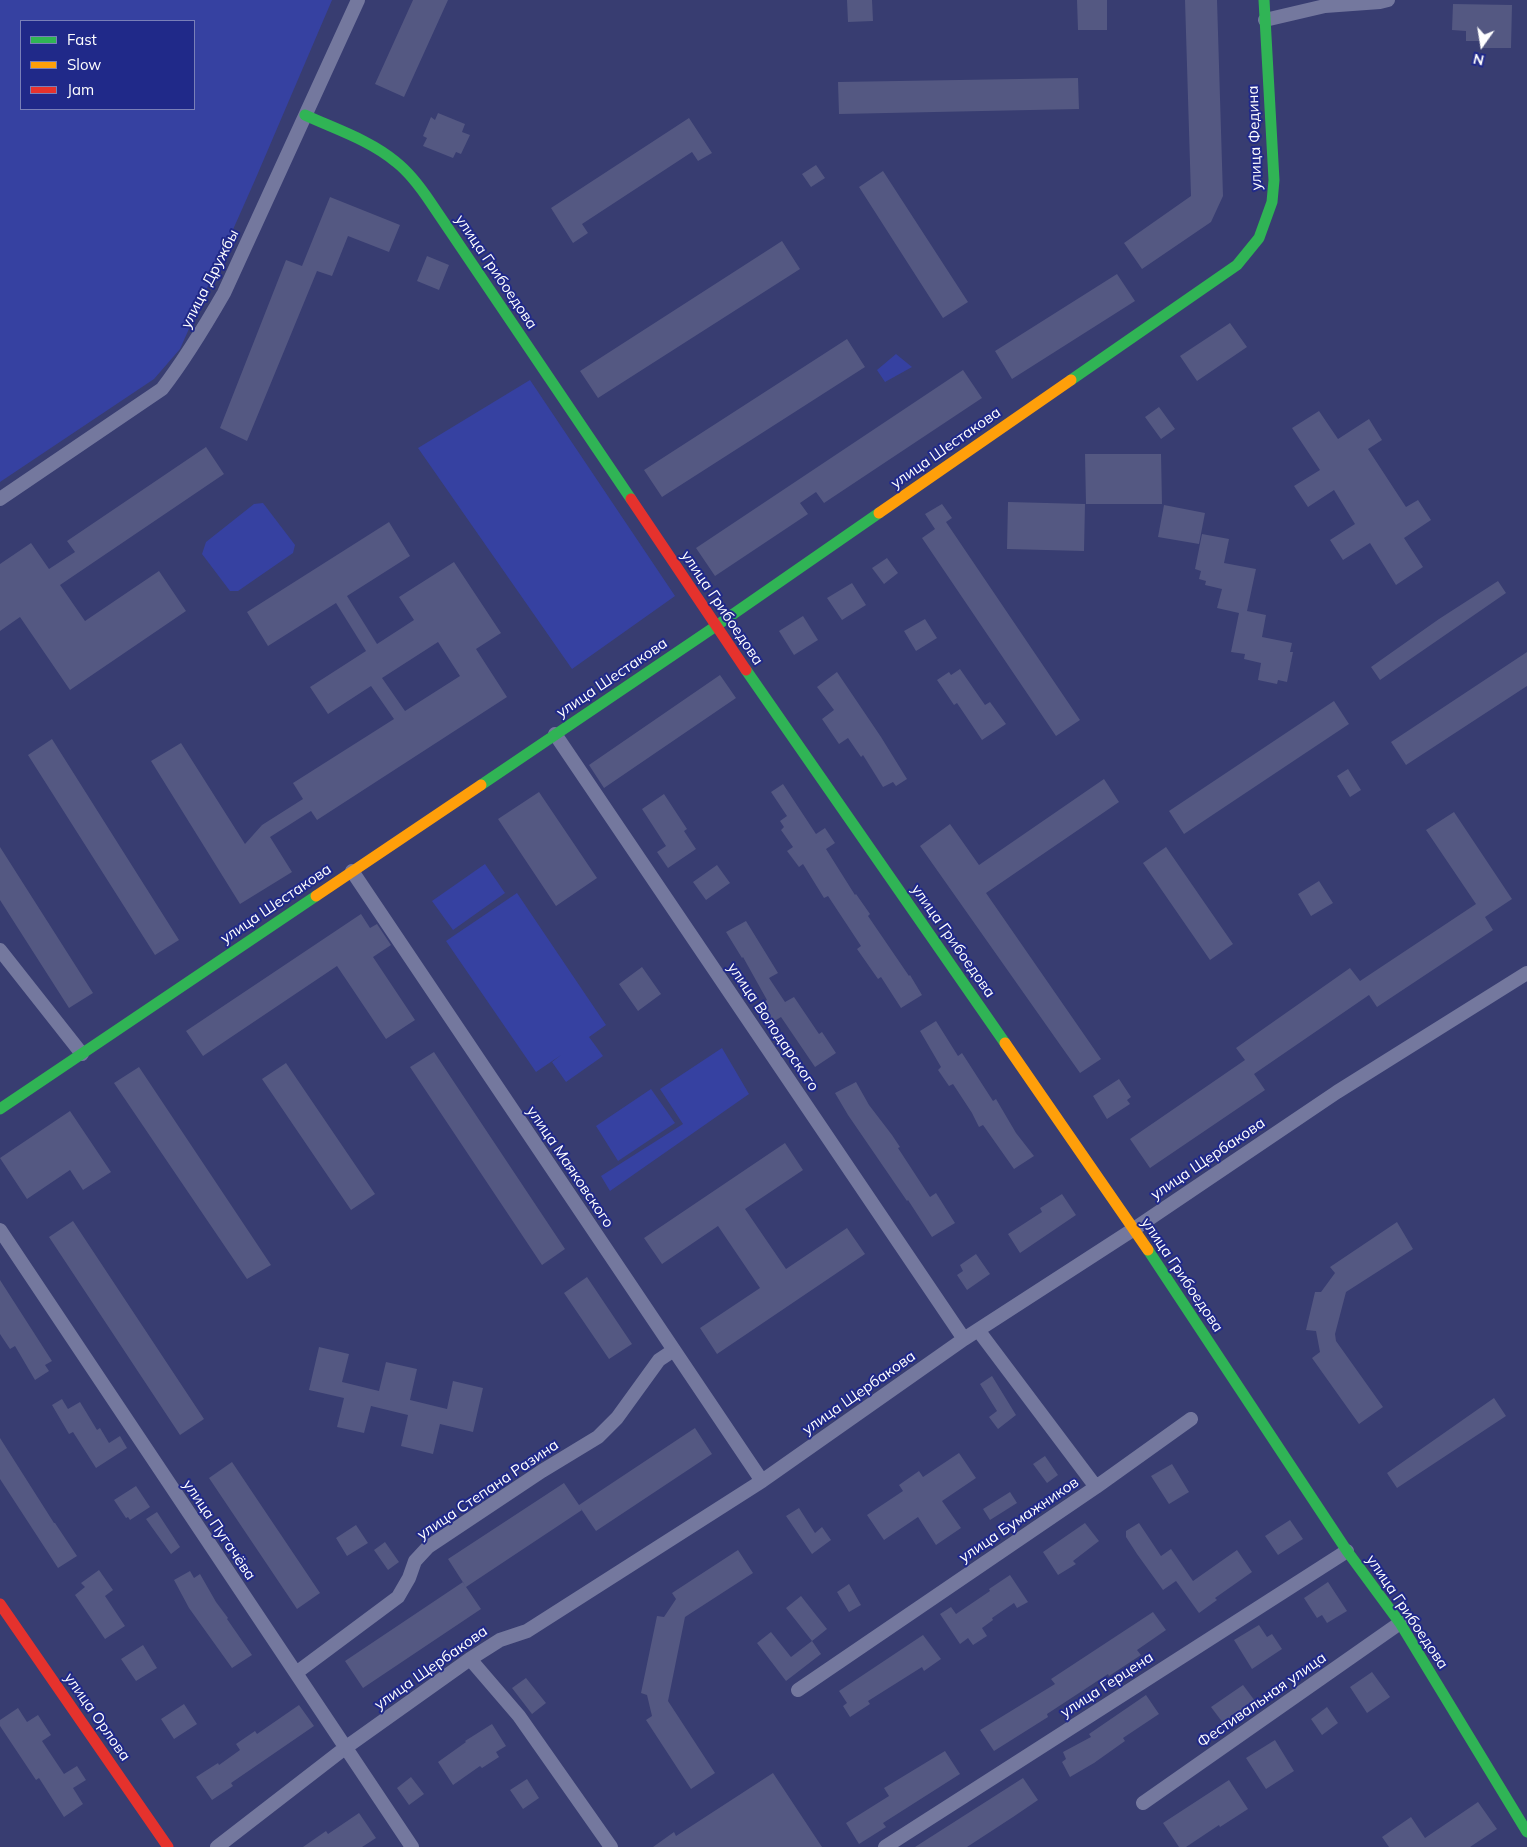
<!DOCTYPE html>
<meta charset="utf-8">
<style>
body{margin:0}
#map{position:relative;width:1527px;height:1847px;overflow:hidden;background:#383d71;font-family:Mulish,sans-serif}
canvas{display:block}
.legend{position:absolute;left:20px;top:20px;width:175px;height:90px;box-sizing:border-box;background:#202989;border:1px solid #797fb8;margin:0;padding:6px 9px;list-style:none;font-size:15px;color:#fff}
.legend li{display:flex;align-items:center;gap:10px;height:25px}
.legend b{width:25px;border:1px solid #797fb8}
.north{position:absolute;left:1457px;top:20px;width:50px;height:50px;-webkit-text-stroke:4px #202989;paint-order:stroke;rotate:193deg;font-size:14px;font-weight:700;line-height:20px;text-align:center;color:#fff}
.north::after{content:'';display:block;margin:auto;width:18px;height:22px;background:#fff;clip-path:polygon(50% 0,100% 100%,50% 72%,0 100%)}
</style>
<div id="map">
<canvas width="1527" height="1847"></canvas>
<ul class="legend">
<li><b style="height:6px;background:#30b455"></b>Fast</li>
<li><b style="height:6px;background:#ff9f0a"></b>Slow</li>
<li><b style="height:6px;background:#e5322d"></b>Jam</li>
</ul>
<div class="north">N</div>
</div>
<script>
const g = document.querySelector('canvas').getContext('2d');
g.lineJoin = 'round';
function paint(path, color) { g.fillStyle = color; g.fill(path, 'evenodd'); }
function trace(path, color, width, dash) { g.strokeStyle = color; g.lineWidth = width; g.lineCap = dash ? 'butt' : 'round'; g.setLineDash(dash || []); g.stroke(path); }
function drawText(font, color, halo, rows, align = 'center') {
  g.font = font + ' Mulish,sans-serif'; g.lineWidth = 4; g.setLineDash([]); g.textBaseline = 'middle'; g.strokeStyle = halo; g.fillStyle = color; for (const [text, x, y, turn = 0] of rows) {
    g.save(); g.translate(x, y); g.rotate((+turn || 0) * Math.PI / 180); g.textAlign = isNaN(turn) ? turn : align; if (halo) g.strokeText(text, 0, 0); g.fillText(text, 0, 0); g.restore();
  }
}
paint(new Path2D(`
 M0,0H332L255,180L180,349L154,379L0,482ZM21,21H194V109H21Z
 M896,354L912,367L885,382L877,370Z
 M530,380L675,596L572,669L418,448Z
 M263,503L295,545L293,553L238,591H230L202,554L206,542L254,504Z
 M485,864L505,893L453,930L432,901Z
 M517,893L606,1025L589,1037L603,1056L566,1082L552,1062L561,1055L536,1072L446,941Z
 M722,1048L749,1094L610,1191L601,1176L683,1124L660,1089Z
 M651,1089L675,1123L618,1161L596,1126Z`), '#3641a1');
paint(new Path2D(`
 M413,0H448L404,97L375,84Z
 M847,0H872L873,21L848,22Z
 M1077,0H1107V30H1078Z
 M1185,0H1217L1223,196L1211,222L1142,269L1124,243L1191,196Z
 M1453,4L1512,5L1511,48H1481V41H1466V31L1452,30Z
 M1078,78L1079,109L839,114L838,82Z
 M438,113L465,124L462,132L470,135L461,154L456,152L453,158L423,146L427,138L423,136L431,117L435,120Z
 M689,118L712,153L698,161L692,152L582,224L588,233L573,243L551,208Z
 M816,165L825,178L811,187L802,174Z
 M883,171L968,302L943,318L859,187Z
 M330,197L400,225L389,252L348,236L332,276L317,271L247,441L220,428L286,260L302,266Z
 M782,241L800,269L598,398L580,371Z
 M427,256L449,265L439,290L417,281Z
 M1117,274L1135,301L1012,379L995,351Z
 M1230,323L1247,347L1197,381L1180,356Z
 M847,339L865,367L662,497L644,470Z
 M963,370L982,398L824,503L816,492L800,503L808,514L715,576L696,548Z
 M1159,407L1175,429L1161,439L1145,417Z
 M1319,411L1338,439L1369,419L1382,440L1368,449L1406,507L1418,500L1431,520L1404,538L1423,567L1396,585L1370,543L1343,560L1330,540L1355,524L1334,490L1308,507L1294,486L1320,470L1292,428Z
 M206,447L224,474L60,585L85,621L159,571L186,611L70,690L20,617L0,631V564L31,543L49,569L75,552L67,541Z
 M1085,454H1161L1162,504H1086Z
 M1008,502L1085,504L1084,551L1007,549Z
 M942,504L952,518L946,522L1080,720L1056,736L922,538L935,529L925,514Z
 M1164,505L1205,513L1199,544L1158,537Z
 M389,522L410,556L347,596L377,644L414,620L399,597L454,562L501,633L476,649L507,697L317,820L311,811L270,837L292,872L240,904L151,761L181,743L245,844L262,825L303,799L293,783L394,719L371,686L328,714L310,687L366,651L336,603L268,646L247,612ZM438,642L460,676L405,711L382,678Z
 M1202,534L1229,539L1224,563L1256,569L1247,611L1266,615L1262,637L1292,643L1290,652H1293L1287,682L1278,680L1277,684L1258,680L1261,663L1244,659L1245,654L1231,652L1239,613L1217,608L1222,589L1205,585L1206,581L1199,579L1201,571L1195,569Z
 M887,558L898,573L884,584L872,568Z
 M1498,581L1506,593L1380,680L1371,667L1439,619Z
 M852,583L866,605L842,620L827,598Z
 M803,616L818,640L794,655L779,631Z
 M925,619L937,638L916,651L904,631Z
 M1527,652V686L1406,765L1391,742Z
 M960,669L985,705L990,702L1006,724L982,740L957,703L954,705L937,680L949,672L951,675Z
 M837,672L881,737L907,779L896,786L893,782L883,787L863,755L861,757L848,738L839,744L822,719L834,710L817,687Z
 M720,675L736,698L604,788L589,765Z
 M1334,701L1349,724L1184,834L1169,811Z
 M52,739L179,940L155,955L28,755Z
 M1348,769L1361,790L1350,797L1337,776Z
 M1104,779L1119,802L986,893L1101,1059L1080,1073L920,846L950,824L979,865Z
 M783,784L816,834L825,828L835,843L826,849L855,895L856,894L870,914L868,916L909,976L910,975L922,995L901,1008L881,977L878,979L857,949L861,946L828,896L824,898L803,864L799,867L787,851L793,847L781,830L784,827L780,821L787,816L771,792Z
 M539,792L597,878L556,906L498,819Z
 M664,794L687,829L684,831L696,849L668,868L657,852L666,846L642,809Z
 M1454,812L1512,899L1485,917L1493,930L1377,1007L1369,995L1254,1074L1265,1090L1150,1168L1130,1139L1245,1060L1236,1048L1350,968L1360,981L1476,904L1426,830Z
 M0,847L93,993L69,1008L0,900Z
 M1166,847L1233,944L1210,960L1143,863Z
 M717,865L730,883L706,900L693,882Z
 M1319,881L1333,903L1311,916L1298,894Z
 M361,914L370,928L377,924L391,945L373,957L415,1020L386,1039L337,966L203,1056L186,1031Z
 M746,921L778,973L769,978L785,1002L794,997L819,1034L822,1032L836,1053L815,1067L781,1017L773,1022L761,1004L767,1000L743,957L742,958L726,932Z
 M642,967L661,994L638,1011L619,984Z
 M936,1021L958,1056L962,1053L993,1101L996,1099L1016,1133L1034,1156L1014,1169L983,1125L979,1127L972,1113L953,1084L949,1086L938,1070L941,1067L920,1031Z
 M434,1052L565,1249L542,1265L410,1067Z
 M286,1063L375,1194L351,1210L262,1079Z
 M139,1067L271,1265L247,1279L114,1083Z
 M1119,1079L1131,1097L1127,1100L1130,1104L1107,1119L1093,1096Z
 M856,1082L869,1105L892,1135L900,1147L898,1148L930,1197L936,1193L955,1223L932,1237L908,1200L907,1201L848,1115L835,1093Z
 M70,1111L111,1172L83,1190L70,1170L27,1199L0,1158Z
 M785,1143L803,1170L745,1209L786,1269L847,1228L865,1254L717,1354L700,1328L760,1288L718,1226L662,1264L644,1238Z
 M1062,1194L1076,1215L1020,1253L1008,1234L1042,1212L1040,1208Z
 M73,1221L204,1419L180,1435L49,1237Z
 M1397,1222L1413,1249L1346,1292L1335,1334L1336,1341L1383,1407L1359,1424L1312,1358L1320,1352L1316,1331L1306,1330L1315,1292H1321L1335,1273L1330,1267Z
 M976,1254L990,1274L967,1290L957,1275L963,1271L960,1265Z
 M587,1277L632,1344L609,1359L564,1293Z
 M0,1280L52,1361L45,1365L49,1371L35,1380L15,1346L10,1349L0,1334Z
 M319,1347L349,1354L342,1382L379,1391L386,1362L417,1369L410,1400L447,1409L453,1381L483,1388L473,1432L440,1424L433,1454L401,1446L408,1415L371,1406L364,1433L337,1427L344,1398L309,1390Z
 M992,1376L1016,1415L998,1429L989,1417L997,1411L980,1384Z
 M1494,1398L1506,1416L1397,1488L1387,1473Z
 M62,1399L68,1409L80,1402L97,1430L100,1428L109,1443L120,1436L127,1448L96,1468L73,1432L69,1434L52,1405Z
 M695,1428L712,1454L596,1531L581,1509L582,1510L466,1587L481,1609L363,1688L345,1661L463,1582L466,1587L448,1559L564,1483L579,1505Z
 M0,1438L54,1523H55L77,1556L58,1568L0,1479Z
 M959,1453L976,1478L942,1501L961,1528L936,1545L918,1517L884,1540L867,1515L903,1491L899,1485L919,1471L923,1477Z
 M1045,1456L1058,1475L1047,1483L1033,1464Z
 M232,1462L320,1593L297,1609L209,1478Z
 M1172,1464L1189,1492L1169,1504L1151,1476Z
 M136,1486L150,1507L130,1520L128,1517L126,1518L114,1500Z
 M1010,1492L1017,1503L990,1520L983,1509Z
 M799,1508L815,1533L822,1527L831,1540L812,1554L786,1516Z
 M157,1512L180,1547L171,1554L146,1519Z
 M1290,1520L1303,1539L1278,1555L1265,1536Z
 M1085,1523L1099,1541L1073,1561L1076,1564L1058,1575L1043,1552Z
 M1139,1523L1161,1556L1171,1549L1193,1581L1237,1550L1252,1572L1215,1598L1217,1600L1199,1613L1176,1581L1163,1590L1137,1554L1126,1537V1531Z
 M356,1525L368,1543L347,1556L336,1538Z
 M385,1542L399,1562L388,1570L374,1550Z
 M738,1550L753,1573L685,1617L668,1701L715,1773L691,1789L646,1720L652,1716L647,1695L641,1693L657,1616L664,1617L676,1599L672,1593Z
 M99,1570L113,1590L105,1596L125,1626L105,1639L75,1595L85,1587L81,1583Z
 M190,1571L194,1578L200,1574L216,1602L228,1618L227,1619L252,1655L232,1668L189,1608L174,1580Z
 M1010,1575L1028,1602L1017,1608L1014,1603L992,1618L993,1620L982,1628L987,1636L973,1645L968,1638L960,1644L940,1614L951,1607L956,1614L990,1591L989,1589Z
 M1328,1582L1347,1611L1327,1623L1322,1615L1317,1618L1304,1598Z
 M849,1584L861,1605L849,1612L837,1592Z
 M801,1596L827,1629L812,1641L786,1608Z
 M1153,1612L1166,1630L1137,1650L1141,1655L1109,1676L1108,1674L1047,1714L1048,1717L994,1751L980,1730L1055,1684L1051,1679Z
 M1259,1625L1267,1637L1272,1634L1282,1649L1252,1669L1234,1640Z
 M771,1632L791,1657L812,1641L821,1654L786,1681L757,1643Z
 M923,1635L941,1659L924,1671L922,1667L868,1701L870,1704L850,1717L843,1706L847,1703L839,1691Z
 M143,1645L157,1668L136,1681L121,1659Z
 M1372,1672L1390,1697L1367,1713L1350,1687Z
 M526,1678L546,1703L532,1714L512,1688Z
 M1243,1685L1255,1701L1223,1723L1211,1707Z
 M1146,1695L1159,1714L1123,1738L1125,1741L1094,1763L1070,1777L1062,1762L1066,1759L1063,1752L1091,1737L1089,1734Z
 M184,1704L197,1724L174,1739L161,1719Z
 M299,1705L314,1726L231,1783L233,1786L212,1800L196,1777L218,1763L219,1765L240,1750L236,1744L255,1731L257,1734Z
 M1327,1707L1338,1723L1322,1735L1311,1719Z
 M18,1708L27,1722L38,1715L51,1735L42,1741L64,1774L77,1766L86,1780L73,1788L83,1804L64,1817L39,1778L36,1780L0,1726V1720Z
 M492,1724L506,1746L496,1752L499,1757L482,1768L480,1766L453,1785L438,1762L466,1742L465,1741Z
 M1275,1740L1294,1771L1266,1789L1246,1758Z
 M945,1751L960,1774L883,1823L886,1827L859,1844L846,1823L889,1796L884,1788Z
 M773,1773L822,1847H653L674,1832L676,1836Z
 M411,1777L424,1794L409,1805L397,1788Z
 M1023,1778L1038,1800L1013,1817L967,1847H915Z
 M527,1779L539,1798L523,1809L510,1790Z
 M1229,1780L1248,1809L1220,1827L1219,1825L1186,1847H1179L1163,1823Z
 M1478,1802L1497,1829L1470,1847H1389L1382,1837L1411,1817L1425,1838Z
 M359,1813L376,1838L362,1847H303L326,1831L328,1834Z`), '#545882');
trace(new Path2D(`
 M1265,20L1325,6L1380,2L1388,0
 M0,499L162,389C186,358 205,326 224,293L358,0
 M555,734L964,1339
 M352,871L762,1481
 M0,950L82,1054
 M0,1230L412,1847
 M1096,1487L1191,1419
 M470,1659L519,1716L611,1847
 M296,1673L398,1597L409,1578L415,1561L428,1547L542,1471L598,1437L617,1418L659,1360L674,1350
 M798,1690L1096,1487L978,1330
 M1143,1803L1400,1623
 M217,1847L345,1748L470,1659L500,1640L527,1631L762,1481L964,1339L1134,1229L1337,1092L1527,973
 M885,1847L1347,1551`), '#74789e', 14);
trace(new Path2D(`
 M305,115C335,129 370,140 396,162C410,173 421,188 431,203L631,499
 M1071,380L1237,265L1259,238L1272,202L1274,180L1264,0
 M746,670L1005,1043
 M481,785L716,626L879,513
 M0,1109L316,896
 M1148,1250L1347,1551L1400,1623L1527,1832`), '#30b455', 11);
trace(new Path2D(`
 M879,513L1071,380
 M316,896L481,785
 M1005,1043L1148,1250`), '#ff9f0a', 11);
trace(new Path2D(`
 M631,499L746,670
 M0,1604L168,1847`), '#e5322d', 11);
drawText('15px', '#fff', '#202989', [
 ["улица Федина",1255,138,-92],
 ["улица Грибоедова",496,272,56],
 ["улица Дружбы",210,279,-63],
 ["улица Шестакова",946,448,-35],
 ["улица Грибоедова",722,608,56],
 ["улица Шестакова",612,678,-34],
 ["улица Шестакова",276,904,-34],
 ["улица Грибоедова",953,941,55],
 ["улица Володарского",773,1027,56],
 ["улица Щербакова",1208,1159,-34],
 ["улица Маяковского",570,1167,56],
 ["улица Грибоедова",1182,1275,56],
 ["улица Щербакова",859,1393,-35],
 ["улица Степана Разина",488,1490,-34],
 ["улица Бумажников",1019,1520,-34],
 ["улица Пугачёва",219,1530,56],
 ["улица Грибоедова",1407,1612,56],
 ["улица Щербакова",431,1668,-35],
 ["улица Герцена",1107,1685,-33],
 ["Фестивальная улица",1262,1700,-35],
 ["улица Орлова",97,1717,55]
]);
</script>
